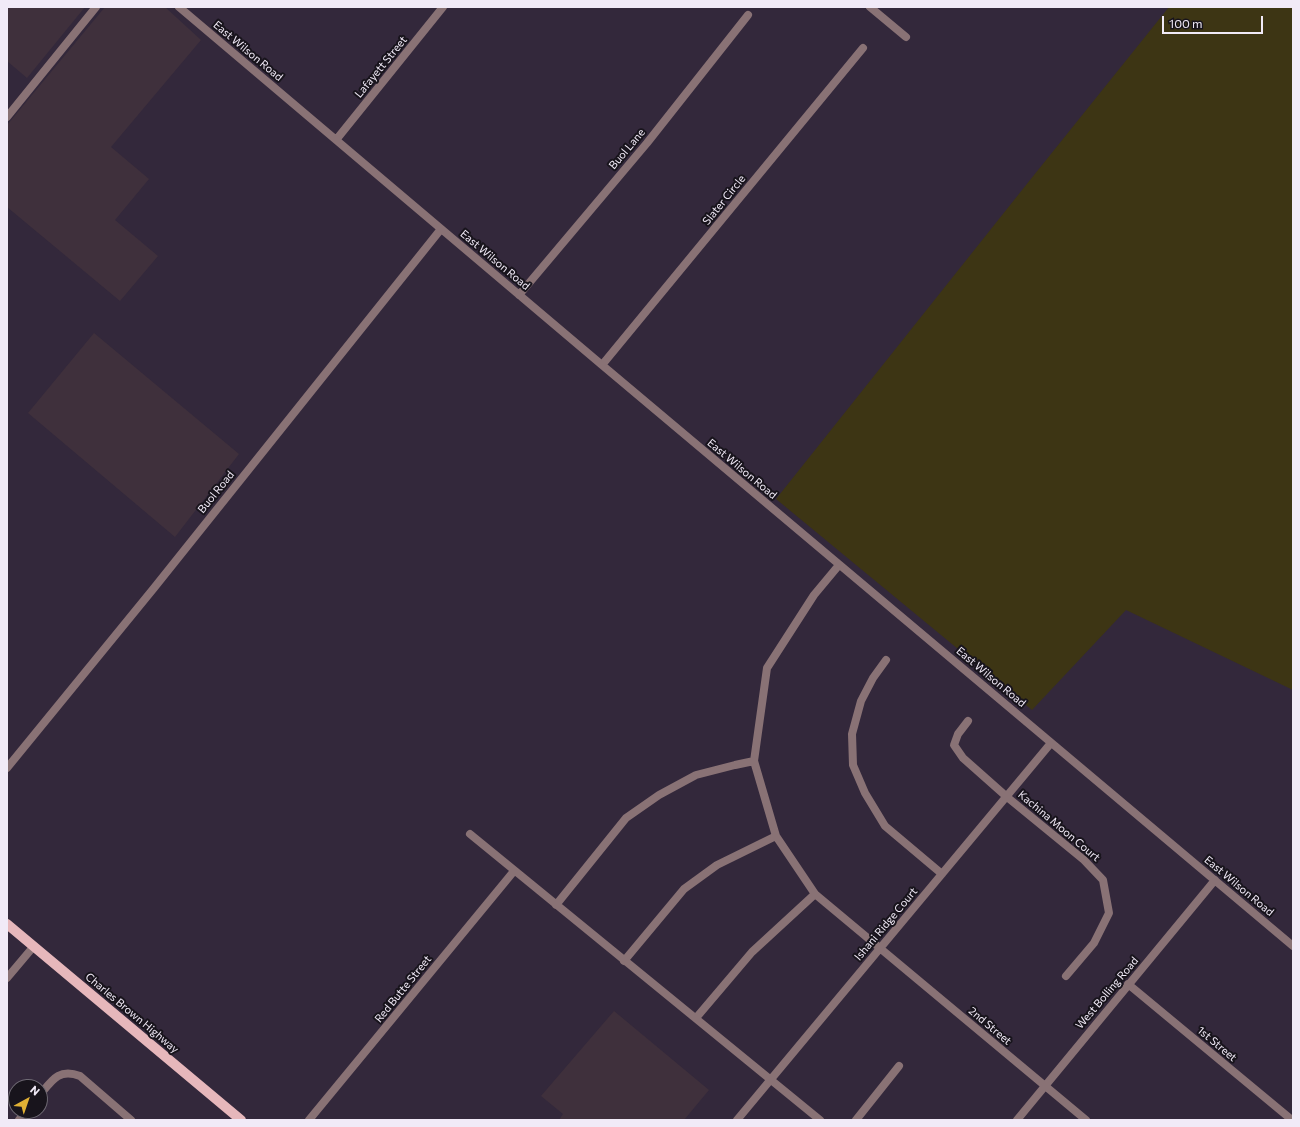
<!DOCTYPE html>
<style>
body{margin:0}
#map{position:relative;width:1300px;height:1127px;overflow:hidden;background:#33283b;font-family:Commissioner,sans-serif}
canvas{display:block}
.frame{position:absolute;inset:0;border:8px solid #f1eaf7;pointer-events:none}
.north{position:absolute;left:8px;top:1079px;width:40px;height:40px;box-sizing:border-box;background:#18141c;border:1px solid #6f6a74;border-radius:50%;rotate:40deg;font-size:11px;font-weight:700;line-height:16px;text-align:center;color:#f1eaf7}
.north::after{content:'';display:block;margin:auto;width:14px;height:18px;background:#e0b034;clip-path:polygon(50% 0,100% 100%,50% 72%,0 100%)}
.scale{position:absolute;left:1162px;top:16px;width:101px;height:18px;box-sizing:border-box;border:2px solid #f1eaf7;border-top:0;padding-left:5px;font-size:12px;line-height:14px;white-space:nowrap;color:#f1eaf7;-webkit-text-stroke:3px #18141c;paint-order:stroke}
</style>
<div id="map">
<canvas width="1300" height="1127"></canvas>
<div class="frame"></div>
<div class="north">N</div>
<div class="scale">100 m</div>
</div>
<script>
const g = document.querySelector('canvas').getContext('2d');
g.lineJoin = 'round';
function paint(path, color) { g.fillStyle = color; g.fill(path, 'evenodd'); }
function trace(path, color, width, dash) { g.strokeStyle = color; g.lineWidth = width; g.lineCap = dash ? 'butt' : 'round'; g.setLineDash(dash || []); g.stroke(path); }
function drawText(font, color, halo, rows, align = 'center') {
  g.font = font + ' Commissioner,sans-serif'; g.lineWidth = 4; g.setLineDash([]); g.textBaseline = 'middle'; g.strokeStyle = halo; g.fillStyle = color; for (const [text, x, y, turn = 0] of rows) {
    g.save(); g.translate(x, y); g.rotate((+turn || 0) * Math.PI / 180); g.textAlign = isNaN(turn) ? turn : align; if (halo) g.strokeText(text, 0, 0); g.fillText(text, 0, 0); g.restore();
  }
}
paint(new Path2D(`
 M7,7H85L27,78L7,61Z
 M105,7H165L201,40L111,147L149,179L115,220L158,256L120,301L7,207V125Z
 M94,333L239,454L175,537L28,413Z
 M614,1011L709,1090L684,1120H559L563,1114L541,1096Z`), '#3f303c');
paint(new Path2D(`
 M1169,7H1293V690L1126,610L1032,710L776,499L1030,180Z`), '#3d3514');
trace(new Path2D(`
 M179,7L602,365L1293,946
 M870,7L906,37
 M7,117L96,7
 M336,140L443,7
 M519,295L647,143L748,15
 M602,365L863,48
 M839,565L814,595L767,668L754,761L776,836L815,894L1086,1120
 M886,660L873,678L861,701L852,734L853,765L865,793L885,826L942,874
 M968,721L958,734L954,745L963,758L1007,797L1084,860L1103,880L1109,913L1094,943L1066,976
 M7,768L154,588L441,229
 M470,834L820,1120
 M556,905L626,818L659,795L696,775L735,765L754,761
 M624,961L684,889L717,865L776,836
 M7,978L34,946
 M1128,984L1292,1120
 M696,1018L752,952L815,894
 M40,1095C52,1080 59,1068 80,1076L131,1120
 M19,1120L26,1111
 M309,1120L514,871
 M737,1120L1051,743
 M856,1120L899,1066
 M1017,1120L1215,880`), '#897275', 8);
trace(new Path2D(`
 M7,924L241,1120`), '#e6b7bb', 10);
drawText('11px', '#f1eaf7', '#18141c', [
 ["East Wilson Road",248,51,40],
 ["Lafayett Street",381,67,-51],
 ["Buol Lane",627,149,-50],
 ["Slater Circle",724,200,-51],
 ["East Wilson Road",495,260,40],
 ["East Wilson Road",742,469,40],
 ["Buol Road",216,492,-51],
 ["East Wilson Road",991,677,40],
 ["Kachina Moon Court",1059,826,40],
 ["East Wilson Road",1239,886,40],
 ["Ishani Ridge Court",886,924,-50],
 ["Red Butte Street",403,989,-51],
 ["West Bolling Road",1107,993,-50],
 ["Charles Brown Highway",132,1013,40],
 ["2nd Street",990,1026,40],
 ["1st Street",1217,1044,40]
]);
</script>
